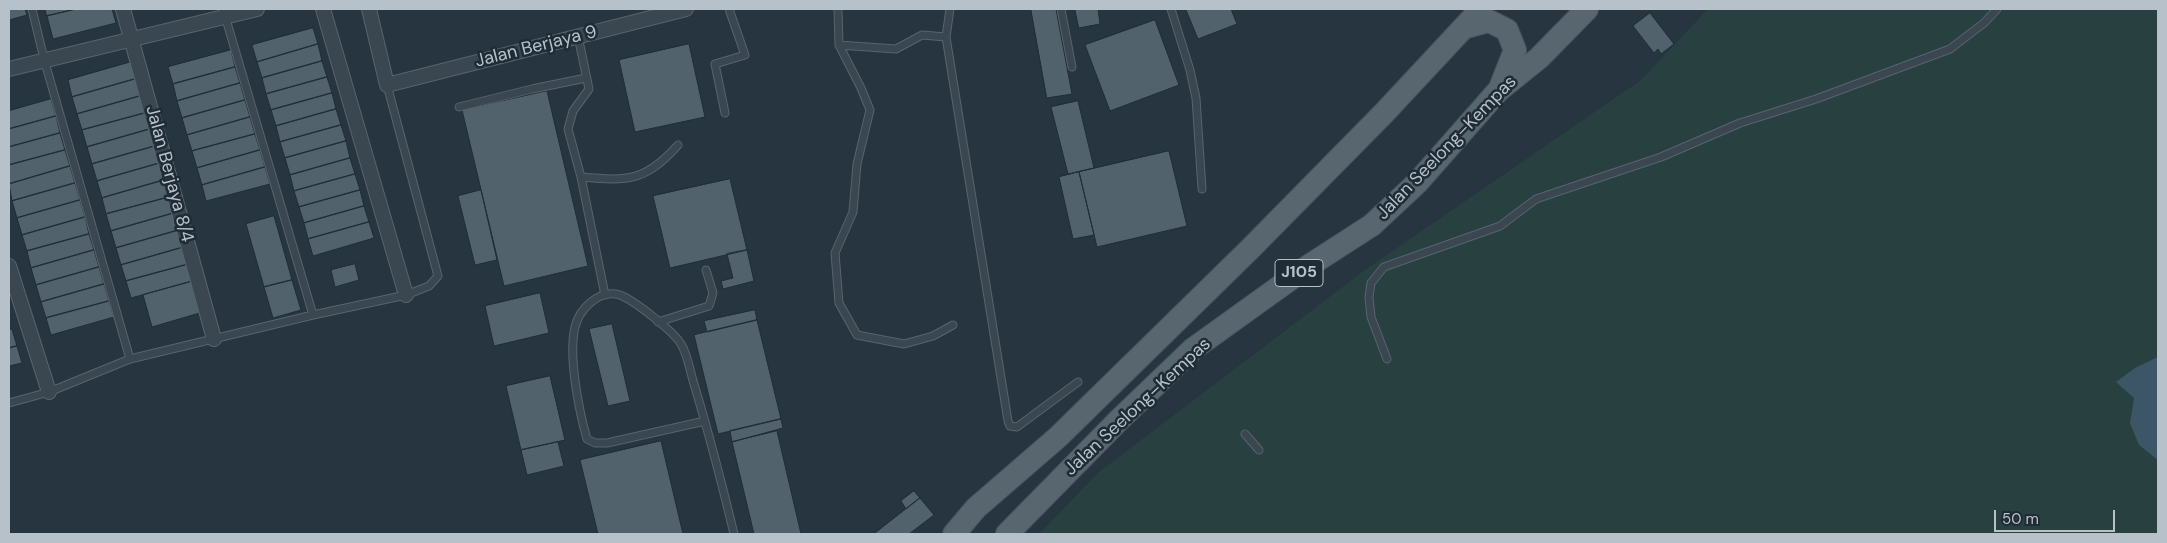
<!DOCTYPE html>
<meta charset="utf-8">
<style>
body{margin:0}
#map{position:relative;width:2167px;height:543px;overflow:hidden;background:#263540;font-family:"DM Sans",sans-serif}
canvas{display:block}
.frame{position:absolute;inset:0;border:10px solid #b7c1ca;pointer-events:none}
.scale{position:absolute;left:1994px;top:510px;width:121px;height:22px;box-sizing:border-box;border:2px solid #b7c1ca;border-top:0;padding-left:6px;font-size:15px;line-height:18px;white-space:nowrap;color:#b7c1ca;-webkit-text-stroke:4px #1f2b35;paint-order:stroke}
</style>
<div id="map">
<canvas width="2167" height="543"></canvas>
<div class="frame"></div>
<div class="scale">50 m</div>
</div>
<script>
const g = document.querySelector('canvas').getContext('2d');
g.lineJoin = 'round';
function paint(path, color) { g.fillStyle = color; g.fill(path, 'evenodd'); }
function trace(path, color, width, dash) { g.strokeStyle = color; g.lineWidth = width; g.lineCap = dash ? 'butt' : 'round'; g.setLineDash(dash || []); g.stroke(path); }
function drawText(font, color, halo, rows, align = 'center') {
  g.font = font + ' "DM Sans",sans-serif'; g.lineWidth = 5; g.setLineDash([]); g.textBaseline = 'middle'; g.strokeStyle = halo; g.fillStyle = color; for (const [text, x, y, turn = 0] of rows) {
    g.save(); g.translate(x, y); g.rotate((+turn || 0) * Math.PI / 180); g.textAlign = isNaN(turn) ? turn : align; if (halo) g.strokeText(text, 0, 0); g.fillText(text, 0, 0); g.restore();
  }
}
paint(new Path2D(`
 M1708,9H2158V534H1039L1099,472L1365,270L1641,80Z`), '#284140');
paint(new Path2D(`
 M2158,357V460L2139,445L2130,423L2134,398L2116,382L2135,368Z`), '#3c5668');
const building = new Path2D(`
 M9,9H25L27,15L9,20Z
 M45,9H76L47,16Z
 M76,9H112L116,23L53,39L47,16Z
 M1031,9H1056L1072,94L1047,98Z
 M1075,9H1098L1100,24L1079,28Z
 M1189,9H1231L1237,24L1198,39L1186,10Z
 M1650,13L1674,44L1661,54L1658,49L1654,53L1633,26Z
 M1155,20L1179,85L1110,111L1085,45Z
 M313,28L318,44L257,62L252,45Z
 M318,44L322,61L262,78L257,62Z
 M689,44L705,117L635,132L619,60Z
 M231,50L235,67L173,84L168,67Z
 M322,61L327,77L266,94L262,78Z
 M131,62L135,79L72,97L68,80Z
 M235,67L240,83L177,101L173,84Z
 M327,77L332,93L271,110L266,94Z
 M135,79L140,96L77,114L72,97Z
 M240,83L245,100L182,118L177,101Z
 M547,91L588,266L504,286L462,110Z
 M332,93L336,109L276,126L271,110Z
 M140,96L145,113L82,130L77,114Z
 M51,99L56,116L9,129V111Z
 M245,100L250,117L187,135L182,118Z
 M1078,101L1094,168L1068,174L1051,107Z
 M336,109L341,125L280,142L276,126Z
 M145,113L150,129L87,147L82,130Z
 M56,116L60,133L9,147V129Z
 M250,117L255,134L192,151L187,135Z
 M341,125L346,141L285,158L280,142Z
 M150,129L155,146L92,164L87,147Z
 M60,133L65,150L9,165V147Z
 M255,134L260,150L197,168L192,151Z
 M346,141L350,158L290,175L285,158Z
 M155,146L160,163L97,181L92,164Z
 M65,150L70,166L9,184V165Z
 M260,150L265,167L202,185L197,168Z
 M1169,151L1187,226L1097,247L1079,172Z
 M350,158L355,174L294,191L290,175Z
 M160,163L164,180L102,198L97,181Z
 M70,166L75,183L12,201L9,184Z
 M265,167L270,184L206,201L202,185Z
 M1079,172L1094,235L1073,239L1059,177Z
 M355,174L360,190L299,207L294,191Z
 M730,179L747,250L670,268L653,196Z
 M164,180L169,197L106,214L102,198Z
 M75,183L80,200L17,218L12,201Z
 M360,190L364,206L304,223L299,207Z
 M481,190L497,260L475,265L458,196Z
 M169,197L174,213L111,231L106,214Z
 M80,200L85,217L22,235L17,218Z
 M364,206L369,222L308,239L304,223Z
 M174,213L179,230L116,248L111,231Z
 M274,216L292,280L264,287L246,224Z
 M85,217L89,234L27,251L22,235Z
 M369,222L374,238L313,256L308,239Z
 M179,230L184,247L121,265L116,248Z
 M89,234L94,250L31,268L27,251Z
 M184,247L189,264L126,281L121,265Z
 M94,250L99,267L36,285L31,268Z
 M747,250L754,281L723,289L721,281L733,278L727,254Z
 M189,264L193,281L131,298L126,281Z
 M355,264L359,280L335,287L331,270Z
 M99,267L104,284L41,302L36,285Z
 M292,280L301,310L273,318L264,287Z
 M193,281L203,312L152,327L143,295Z
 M104,284L109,301L46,318L41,302Z
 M540,293L549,333L494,346L485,306Z
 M109,301L114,317L51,335L46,318Z
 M755,310L757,320L707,332L704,321Z
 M757,320L781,419L718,434L694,335Z
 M612,324L630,401L608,406L589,329Z
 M12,329L17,346L9,348V330Z
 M17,346L22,363L9,366V348Z
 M550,376L565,440L521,450L506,386Z
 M781,419L783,428L732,442L730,431Z
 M777,431L801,534H754L732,442Z
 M661,441L683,534H598L580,460Z
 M558,442L564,466L527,475L521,450Z
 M914,491L920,498L906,509L901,501Z
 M920,498L934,515L909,534H874Z`);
paint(building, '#51626c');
trace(building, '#212d37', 1);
const service = new Path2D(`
 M32,9L44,59L130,359
 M223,9L313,315
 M838,9L839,45L896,49L922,35L946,37L1008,421L1010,426L1017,427L1078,382
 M1061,9L1072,67
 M1171,9L1190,70L1196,98L1202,189
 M578,36L589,89L573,111L568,129L581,177L605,295
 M946,37L950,9
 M839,45L861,88L870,110L857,164L853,212L835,253L839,303L857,335L904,344L933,336L953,325
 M459,107L532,89L586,78
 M725,113L715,64L745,55L729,9
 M581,177C628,181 645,182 678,145
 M658,322L709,306L713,293L706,270
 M1387,359L1371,317L1369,297L1371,283L1384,267L1500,226L1536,199L1661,157L1740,123L1816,99L1950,49L1984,23L1997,9
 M9,403L49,392L130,359L313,315L406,295L429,286L438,276L387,85
 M705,421L607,443H595L587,439C579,411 568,356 575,327C579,310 597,291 616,294C630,296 674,332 681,344C688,355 690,372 694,384C709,434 722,484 734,534
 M1245,434L1259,450`);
const minor = new Path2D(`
 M123,9L214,339
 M323,9L406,295
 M369,9L387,85L686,9
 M9,69L257,9
 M9,266L49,392`);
const primary = new Path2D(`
 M1463,28L1489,21L1507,30L1515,50L1500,88
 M954,534L976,508L1058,437L1250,249L1384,113L1481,9
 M1007,534L1119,420L1193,349L1310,265L1372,225L1417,183L1498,91L1539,58L1587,9`);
trace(service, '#58646d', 9);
trace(minor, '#58646d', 16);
trace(primary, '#47525c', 24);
trace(service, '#3a4650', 7);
trace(minor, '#3a4650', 14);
trace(primary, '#58666f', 22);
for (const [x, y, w] of [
 [1299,273,48]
]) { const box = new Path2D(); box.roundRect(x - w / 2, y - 13.5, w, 27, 4); g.fillStyle = '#1f2b35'; g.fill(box); trace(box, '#b7c1ca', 1); }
drawText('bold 16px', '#b7c1ca', null, [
 ["J105",1299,273]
]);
drawText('18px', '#b7c1ca', '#1f2b35', [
 ["Jalan Berjaya 9",536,47,-14],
 ["Jalan Seelong–Kempas",1447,148,-46],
 ["Jalan Berjaya 8/4",169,174,75],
 ["Jalan Seelong–Kempas",1138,407,-43]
]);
</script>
